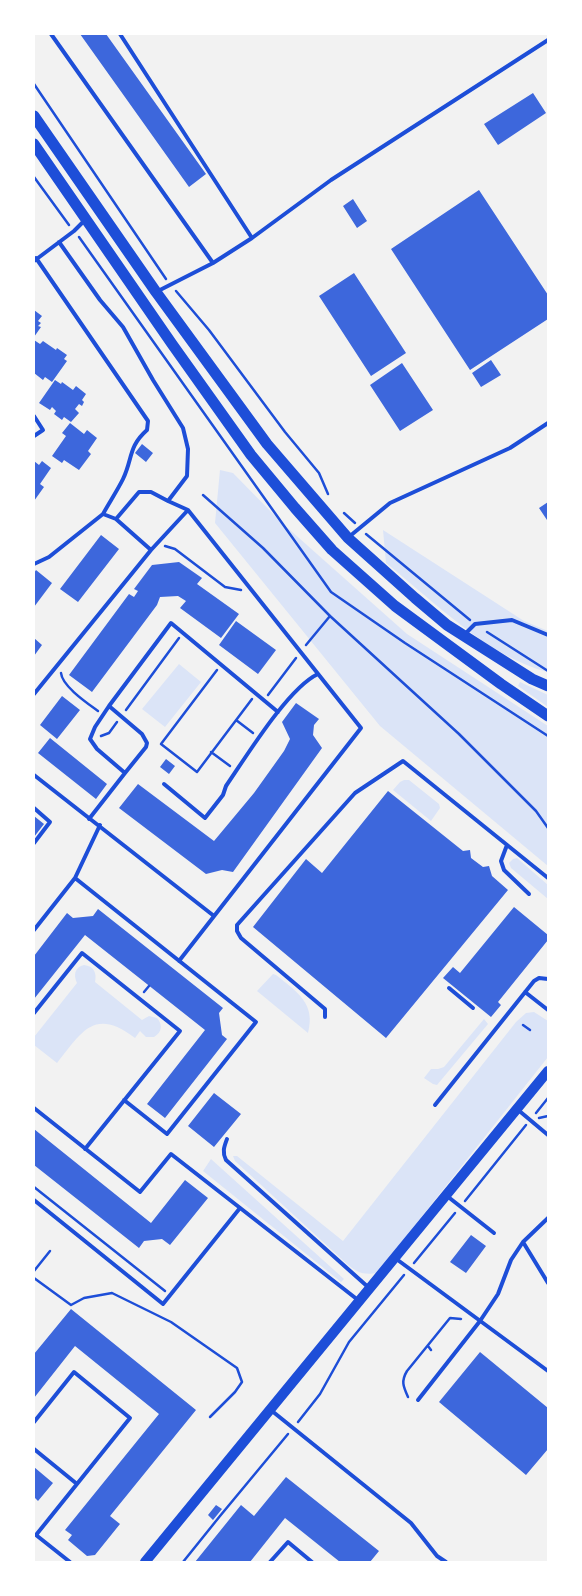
<!DOCTYPE html>
<style>
body{margin:0}
#map{position:relative;width:582px;height:1596px;overflow:hidden;background:#f2f2f2;font-family:Commissioner,sans-serif}
canvas{display:block}
.frame{position:absolute;inset:0;border:35px solid #fff;pointer-events:none}
</style>
<div id="map">
<canvas width="582" height="1596"></canvas>
<div class="frame"></div>
</div>
<script>
const g = document.querySelector('canvas').getContext('2d');
g.lineJoin = 'round';
function paint(path, color) { g.fillStyle = color; g.fill(path, 'evenodd'); }
function trace(path, color, width, dash) { g.strokeStyle = color; g.lineWidth = width; g.lineCap = dash ? 'butt' : 'round'; g.setLineDash(dash || []); g.stroke(path); }
paint(new Path2D(`
 M220,470L233,473L281,522L407,634L548,726V866L380,726L215,523Z
 M383,530L524,621L548,631V672C490,658 433,601 386,563Z
 M179,664L201,682L165,727L142,709Z
 M520,682L548,695V707L518,686Z
 M404,780H409L439,804L440,808L431,821L393,790L400,782Z
 M517,858L548,885V899L511,868L509,863L513,859Z
 M84,965C94,966 97,973 95,982L142,1020L149,1016L157,1018C163,1025 162,1032 154,1037H146L140,1031L135,1038C94,1007 82,1032 57,1063L34,1045V1037L77,983C73,975 75,967 84,965Z
 M273,974L276,975C297,992 316,1003 308,1033L257,991Z
 M534,1012L548,1021V1057L377,1273C363,1275 358,1273 347,1264L235,1161L233,1156H237L343,1241L516,1022L526,1013Z
 M484,1019L488,1024L437,1085L433,1084L424,1078L431,1069H438L444,1067Z
 M211,1159L344,1279L341,1282L203,1171Z`), '#dbe4f7');
paint(new Path2D(`
 M80,34H106L206,174L189,187Z
 M533,93L546,113L498,145L484,124Z
 M479,190L548,295V319L470,370L391,249Z
 M353,199L367,221L357,228L343,206Z
 M354,273L406,353L371,376L319,296Z
 M34,310L42,316L38,321L41,323L38,326L41,327L34,337Z
 M34,340L40,344L43,341L56,350L57,348L67,355L64,359L67,361L52,382L45,377L43,380L34,373Z
 M491,360L501,375L481,387L472,373Z
 M402,363L433,410L400,431L370,385Z
 M55,380L61,384L62,382L73,390L76,386L86,394L82,400L84,402L82,406L79,404L75,409L79,413L71,422L64,417L62,420L54,414L56,411L52,407L50,410L39,403Z
 M70,423L84,434L87,430L97,438L88,451L91,454L79,470L64,460L62,463L52,456L66,436L62,433Z
 M142,444L153,453L146,462L135,453Z
 M34,461L39,465L42,461L51,468L40,484L44,487L34,501Z
 M548,502V519L547,520L539,508Z
 M101,535L119,549L78,602L60,589Z
 M179,562L202,578L197,584L239,614L221,638L180,608L186,601L178,596L160,597L157,605L92,692L69,675L129,594L134,597L138,591L134,589L152,565Z
 M36,570L52,583L34,607V573Z
 M236,621L276,650L258,674L219,645Z
 M34,638L42,645L34,656Z
 M62,696L80,710L57,739L40,725Z
 M296,703L319,719L314,725L313,735L322,748L233,872L222,870L206,874L119,808L138,784L214,841L254,793L284,751L290,739L282,722Z
 M50,738L107,784L96,799L38,753Z
 M166,759L175,766L169,774L160,767Z
 M388,791L463,851L470,850L471,858L483,867L489,866L492,876L508,890L386,1038L253,927L306,859L322,873Z
 M34,816L44,824L34,837Z
 M514,907L548,935V940L498,1002L501,1005L491,1017L443,978L453,967L460,973Z
 M98,909L223,1008L219,1013L222,1035L227,1039L165,1118L147,1104L205,1030L85,935L34,999V956L67,913L73,918L93,916Z
 M214,1093L241,1114L214,1147L188,1126Z
 M34,1129L151,1223L185,1180L208,1198L170,1245L162,1239L144,1241L139,1248L34,1165Z
 M471,1235L486,1246L466,1273L450,1262Z
 M71,1309L196,1410L110,1516L120,1524L95,1555L87,1556L68,1540L72,1535L65,1530L159,1414L75,1346L34,1398V1354Z
 M480,1352L548,1408V1449L526,1475L439,1402Z
 M34,1467L53,1483L38,1501L34,1497Z
 M286,1477L379,1551L370,1562H340L285,1518L250,1562H195L241,1505L254,1516Z
 M216,1505L222,1509L213,1520L208,1515Z`), '#3d67dc');
trace(new Path2D(`
 M34,84L166,279
 M34,177L69,225
 M79,237L331,592L405,643L548,736
 M176,291L209,330L285,432L319,473L328,494
 M203,495L263,548L330,616L306,645
 M344,513L355,523
 M366,534L470,620
 M165,546L175,549L225,587L241,590
 M330,616L459,734L536,811L548,828
 M487,632L548,671
 M217,670L161,744L197,772L252,699
 M61,673C62,686 87,703 98,711
 M268,695L296,658
 M126,710L179,638
 M236,720L253,733
 M101,736L109,733L117,722
 M211,752L230,766
 M144,992L149,986
 M523,1025L530,1030
 M536,1113L548,1098
 M539,1118L548,1116
 M34,1187L165,1291
 M465,1201L526,1125
 M414,1263L455,1213
 M34,1271L50,1251
 M34,1278L71,1305L84,1298L112,1293L171,1322L237,1368L242,1382L235,1392L210,1417
 M428,1346L431,1350
 M408,1397C403,1386 401,1381 407,1371L450,1318L461,1319
 M298,1422L320,1394L349,1342L404,1275
 M183,1562L220,1516L288,1434`), '#1d4ed8', 2.5);
trace(new Path2D(`
 M51,34L213,263
 M120,34L252,238
 M59,242L100,300L123,327L153,380L183,428L188,449L187,476L168,501
 M36,258L148,421L147,430C128,447 133,458 123,479C117,491 109,503 103,514
 M34,261L74,231L84,221
 M158,291L213,263L252,238L331,180L548,40
 M34,416L43,430L34,436
 M350,536L390,503L510,448L548,423
 M151,550L188,510L361,728L179,961
 M34,564L49,557L103,514L116,519
 M465,634L475,624L512,620L548,635
 M34,694L151,550L116,519L139,492H151L168,501L188,510
 M109,706L171,623L278,712
 M34,775L214,916
 M164,784L205,818L223,795L226,786C246,757 288,688 318,674
 M34,808L50,822L34,843
 M89,819L125,773L97,749L90,739L95,727L109,706L142,734L147,743L146,747L125,773
 M507,845L501,861L504,870L529,894
 M75,878L100,825
 M34,930L75,878L256,1022L167,1134L124,1100
 M449,988L473,1008
 M525,992L548,1010
 M34,1013L82,953L180,1031L85,1149
 M325,1017V1009L241,938L237,931V925L355,793L403,761L548,878
 M435,1105L534,981L539,978L548,979
 M34,1108L140,1192L171,1154L358,1300
 M517,1109L548,1135
 M227,1139C224,1147 222,1152 226,1160L368,1287
 M447,1196L494,1233
 M34,1200L163,1304L240,1208
 M523,1242L548,1283
 M395,1258L548,1371
 M418,1400L480,1321L498,1294L511,1260L523,1242L548,1218
 M272,1411L411,1523L437,1556L446,1562
 M34,1422L74,1372L130,1418L36,1535L70,1562
 M34,1449L77,1484
 M270,1562L288,1542L312,1562`), '#1d4ed8', 4);
trace(new Path2D(`
 M145,1562L548,1071`), '#1d4ed8', 10);
trace(new Path2D(`
 M34,116L156,292L267,444L348,538L415,598L447,625L532,679L548,686
 M34,144L172,344L251,455L295,508L332,550L395,606L501,684L548,716`), '#1d4ed8', 11);
</script>
